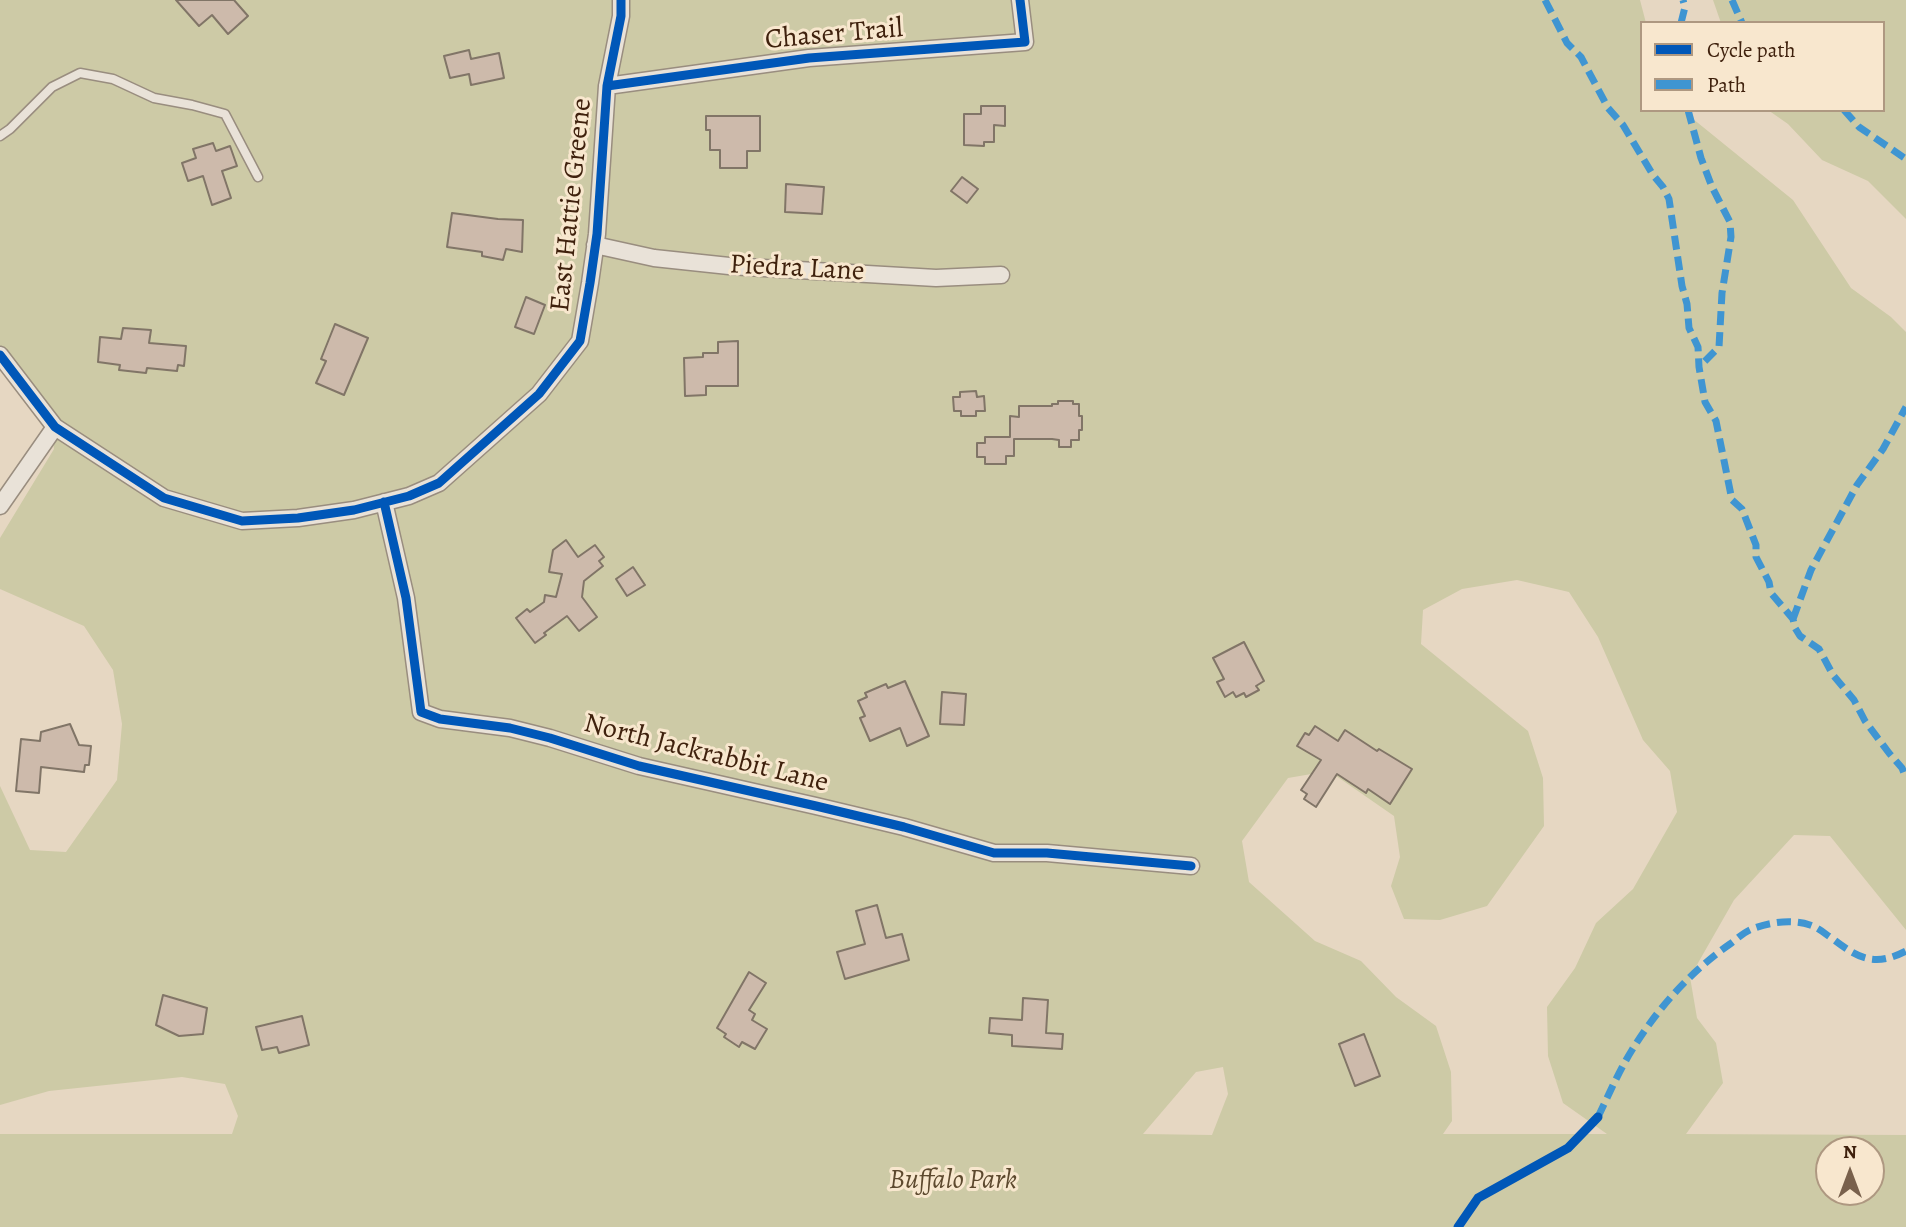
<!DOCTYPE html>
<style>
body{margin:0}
#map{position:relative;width:1906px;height:1227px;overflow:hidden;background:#e6d7c2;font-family:Alegreya,serif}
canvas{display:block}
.legend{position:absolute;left:1640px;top:21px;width:245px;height:91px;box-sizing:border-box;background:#f8e7ce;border:2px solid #ae9881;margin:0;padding:9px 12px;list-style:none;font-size:21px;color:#3f210d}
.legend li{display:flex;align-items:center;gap:14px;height:35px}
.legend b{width:35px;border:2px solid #ae9881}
.north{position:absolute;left:1815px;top:1136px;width:70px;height:70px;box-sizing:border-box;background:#f8e7ce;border:2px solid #ae9881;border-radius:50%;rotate:0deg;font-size:19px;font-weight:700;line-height:28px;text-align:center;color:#3f210d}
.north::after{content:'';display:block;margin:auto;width:24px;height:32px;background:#79614c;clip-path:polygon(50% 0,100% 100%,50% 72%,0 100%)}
</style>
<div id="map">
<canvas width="1906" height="1227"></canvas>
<ul class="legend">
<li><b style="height:9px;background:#0057b8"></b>Cycle path</li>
<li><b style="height:9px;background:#3f95d2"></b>Path</li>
</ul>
<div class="north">N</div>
</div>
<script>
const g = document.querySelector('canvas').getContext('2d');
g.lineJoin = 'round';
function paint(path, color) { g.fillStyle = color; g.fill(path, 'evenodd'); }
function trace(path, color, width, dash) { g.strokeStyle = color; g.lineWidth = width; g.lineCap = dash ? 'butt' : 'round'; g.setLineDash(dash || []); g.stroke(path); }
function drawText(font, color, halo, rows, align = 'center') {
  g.font = font + ' Alegreya,serif'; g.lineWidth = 6; g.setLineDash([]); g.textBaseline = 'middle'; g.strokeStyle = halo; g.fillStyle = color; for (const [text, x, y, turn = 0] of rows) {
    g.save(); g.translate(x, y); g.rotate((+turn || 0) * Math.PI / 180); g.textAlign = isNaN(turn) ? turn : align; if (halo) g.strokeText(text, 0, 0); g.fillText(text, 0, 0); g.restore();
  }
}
paint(new Path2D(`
 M0,0H1640L1646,23H1642V110H1682L1793,200L1851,288L1891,317L1906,332V930L1830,836L1794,835L1734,900L1690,977L1697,1018L1716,1043L1723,1083L1686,1134L1906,1135V1227H0V1134H232L238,1116L225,1084L182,1077L49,1091L0,1105V786L30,850L66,852L117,780L122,724L113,670L84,626L0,589V538L54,449L48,408L0,366ZM1517,580L1569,592L1598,637L1643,740L1670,771L1677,812L1633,889L1596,923L1575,968L1547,1007L1548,1056L1563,1103L1607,1134H1443L1452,1121L1451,1072L1436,1026L1396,997L1361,961L1315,941L1249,882L1242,841L1288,778L1329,771L1394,816L1400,857L1391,886L1404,919L1440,920L1487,906L1544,826L1543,778L1528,731L1421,644L1423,610L1462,589ZM1223,1067L1228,1094L1212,1135L1143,1134L1196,1072ZM1829,1150H1871V1192H1829Z
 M1713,0H1906V219L1868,181L1822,160L1788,124L1768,110H1883V23H1721Z`), '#cdcaa6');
const building = new Path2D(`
 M176,0H234L248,16L228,34L212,15L199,26Z
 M469,50L471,59L499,53L504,78L471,85L469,74L450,78L444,56Z
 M981,106H1005V126L994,125V142H984V146L964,145V114H981Z
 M706,116H760V151H747V168H720V150H710V130H706Z
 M213,143L216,151L230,146L237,166L222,171L231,198L212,205L203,176L188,181L182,163L196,158L193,149Z
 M962,177L978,189L967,203L951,191Z
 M786,184L824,187L822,214L785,212Z
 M452,213L498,219L523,220L522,252L506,249L503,260L482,256V252L447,247Z
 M526,297L545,305L534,334L515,327Z
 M335,324L368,338L344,395L316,383L326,361L321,359Z
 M123,328L151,330L149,343L186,346L184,366L178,365L177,371L147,368L146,373L119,370L120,365L98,362L100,337L121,339Z
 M738,341V386H706V395L685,396L684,358L703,357V353H718V342Z
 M976,391L977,397L984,396L985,411H976V416H961V411H954L953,397H960V392Z
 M1058,401H1073V404H1079V416H1082V430H1079V440H1071V447H1059V440L1052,439H1014V456H1006V464H985V457H977V443H985V437H1010V416L1019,417V406H1052V404H1058Z
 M566,540L578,557L595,545L604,557L599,561L603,566L584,581L582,597L597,617L579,631L567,616L544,633L546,635L535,643L516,618L527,609L530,612L544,602L545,595L556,597L562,574L549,572L553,550Z
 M633,567L645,585L627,596L616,579Z
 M1244,642L1264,681L1256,686L1259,690L1246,697L1244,693L1236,697L1233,692L1225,697L1217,682L1224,679L1213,658Z
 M905,681L929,736L907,746L900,728L870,741L860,718L865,716L858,701L867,697L865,693L886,684L888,688Z
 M942,692L966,694L964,725L940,724Z
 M70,724L79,745L91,746L89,765H85L84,772L41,767L39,793L16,791L21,739L40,741L41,732Z
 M1315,726L1338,741L1345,730L1377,751L1379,749L1412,769L1390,804L1368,789L1366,793L1337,774L1316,807L1304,799L1307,794L1301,790L1321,760L1297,746L1305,733L1309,735Z
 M877,905L886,938L902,934L909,960L845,979L837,952L865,944L856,911Z
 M749,972L766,983L749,1010L755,1014L752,1020L767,1029L755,1049L742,1042L739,1047L724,1037L726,1034L717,1028Z
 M163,995L207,1008L203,1034L179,1036L156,1025Z
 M1023,998L1048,1000L1046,1033L1063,1034L1062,1049L1012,1046V1035L989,1033L990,1018L1022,1020Z
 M302,1016L309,1045L279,1053L277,1047L262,1050L256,1027Z
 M1364,1034L1380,1076L1355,1086L1339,1044Z`);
paint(building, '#cdbaab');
trace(building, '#817567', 2);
const service = new Path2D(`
 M0,136L10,129L52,87L80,73L113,79L154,98L192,105L225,114L258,177`);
const minor = new Path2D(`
 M607,86L809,58L1025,42L1020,0
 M595,245L654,258L729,266L936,278L1001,275
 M0,355L55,427L164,498L242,521L298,518L354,510L409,496L439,483L539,394L580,341L590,283L597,234L607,86L621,16V0
 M384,502L406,598L421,712L440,719L510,728L550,738L639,766L816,806L904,827L994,853H1047L1191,866
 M0,506L55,427`);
trace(service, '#998d7f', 11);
trace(minor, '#998d7f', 19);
trace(service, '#e9e2d8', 8);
trace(minor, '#e9e2d8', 16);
trace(new Path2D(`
 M1545,0L1567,43L1581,57L1608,108L1623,125L1653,175L1663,187L1669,199L1682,286L1687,304L1689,328L1698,347L1699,367L1705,402L1716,421L1732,500L1742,509L1756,545V557L1769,582L1771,593L1793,619L1795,628L1800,636L1819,649L1833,675L1854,700L1865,721L1889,753L1902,768L1906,778
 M1732,0L1742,23
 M1681,23L1685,7L1683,0
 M1688,110L1701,158L1712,187L1730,222L1731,237L1722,293L1719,347L1699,367
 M1844,110L1859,127L1906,159
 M1793,619L1811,570L1857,485L1883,449L1906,407
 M1598,1117C1609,1094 1619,1071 1632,1050C1657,1009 1691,971 1730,944C1737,939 1744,932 1752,929C1770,922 1792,919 1810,925C1819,928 1825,934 1833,939C1859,959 1875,967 1906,951`), '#3f95d2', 7, [14, 7]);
trace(new Path2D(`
 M607,86L809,58L1025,42L1020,0
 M0,355L55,427L164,498L242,521L298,518L354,510L409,496L439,483L539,394L580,341L590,283L597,234L607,86L621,16V0
 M384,502L406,598L421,712L440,719L510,728L550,738L639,766L816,806L904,827L994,853H1047L1191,866
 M1458,1227L1478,1198L1568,1148L1598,1117`), '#0057b8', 9);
drawText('28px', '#3f210d', '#f8e7ce', [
 ["Chaser Trail",834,35,-5],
 ["East Hattie Greene",572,205,-84],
 ["Piedra Lane",797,269,3],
 ["North Jackrabbit Lane",706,754,14]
]);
drawText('italic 28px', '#5d492e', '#f8e7ce', [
 ["Buffalo Park",953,1181]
]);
</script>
